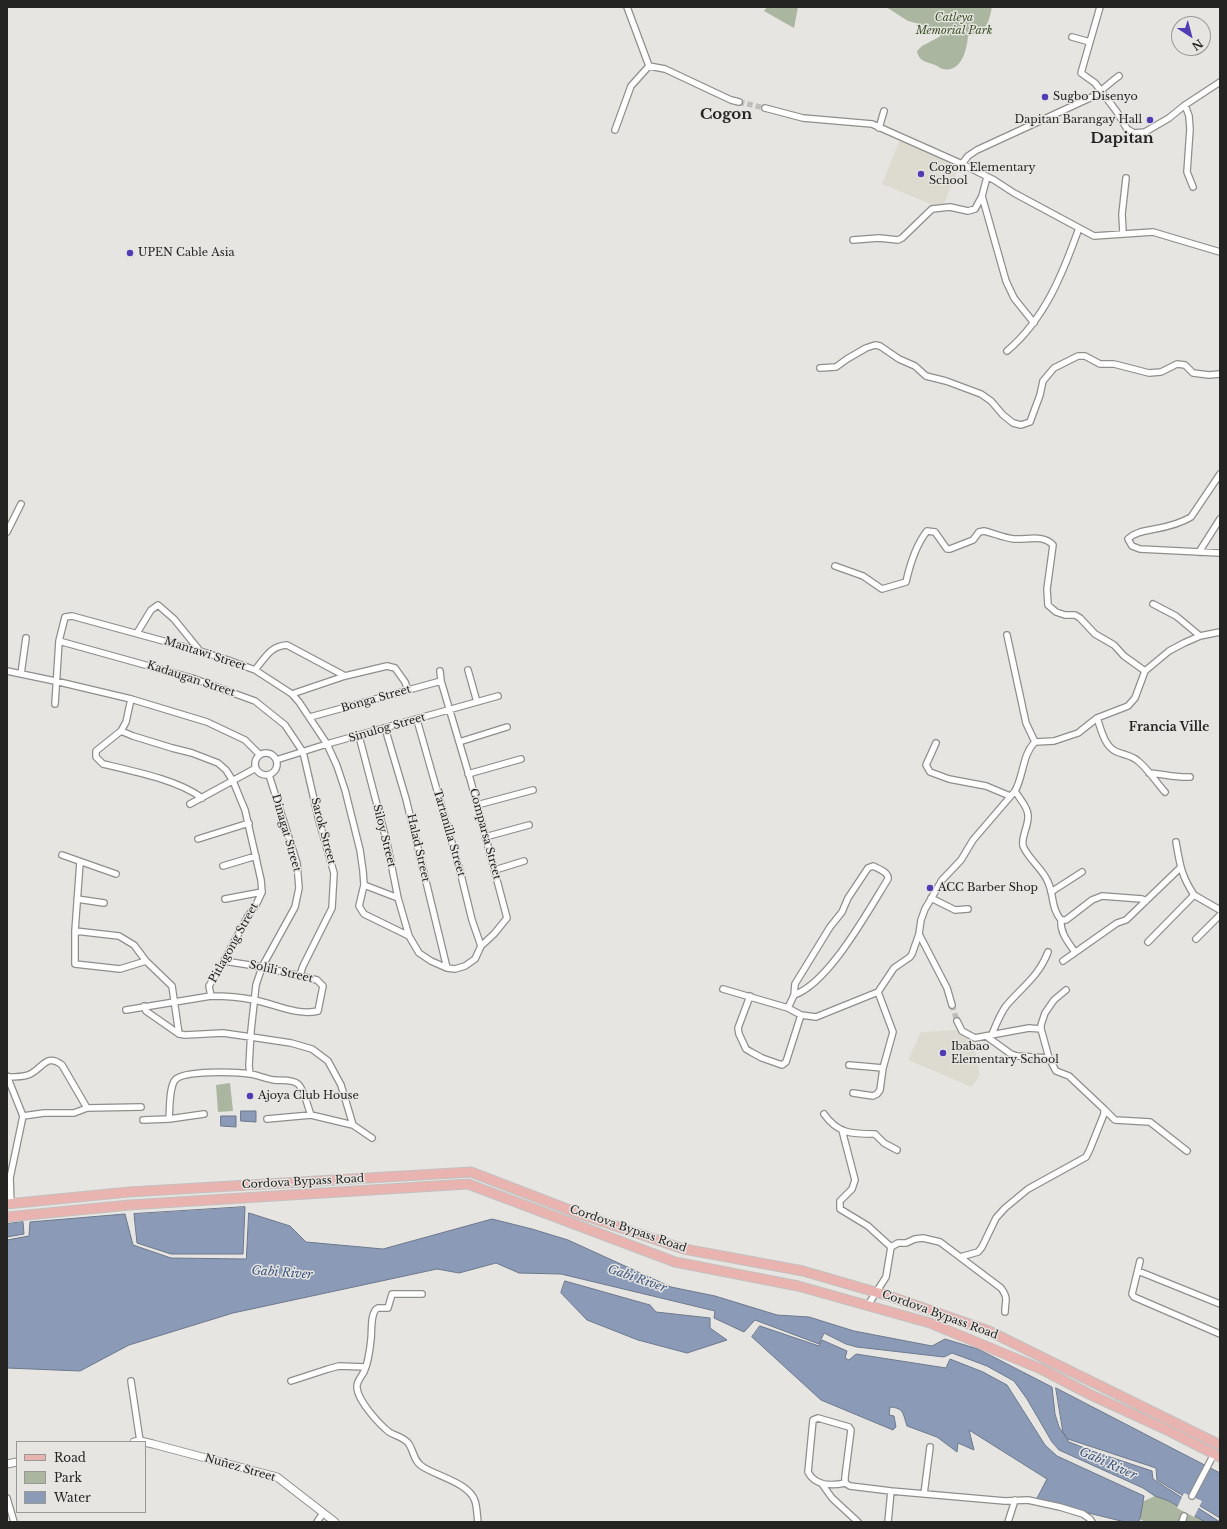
<!DOCTYPE html>
<meta charset="utf-8">
<style>
body{margin:0}
#map{position:relative;width:1227px;height:1529px;overflow:hidden;background:#e6e5e2;font-family:"Libre Baskerville",serif}
canvas{display:block}
.frame{position:absolute;inset:0;border:8px solid #242423;pointer-events:none}
.legend{position:absolute;left:16px;top:1441px;width:130px;height:72px;box-sizing:border-box;background:#e6e5e2;border:1px solid #989896;margin:0;padding:5px 7px;list-style:none;font-size:12px;color:#242423}
.legend li{display:flex;align-items:center;gap:8px;height:20px}
.legend b{width:20px;border:1px solid #989896}
.north{position:absolute;left:1171px;top:16px;width:40px;height:40px;box-sizing:border-box;background:#e6e5e2;border:1px solid #989896;border-radius:50%;rotate:144deg;font-size:11px;font-weight:700;line-height:16px;text-align:center;color:#242423}
.north::after{content:'';display:block;margin:auto;width:14px;height:18px;background:#523cb4;clip-path:polygon(50% 0,100% 100%,50% 72%,0 100%)}
</style>
<div id="map">
<canvas width="1227" height="1529"></canvas>
<div class="frame"></div>
<ul class="legend">
<li><b style="height:5px;background:#e9b3b0"></b>Road</li>
<li><b style="height:11px;background:#aab6a0"></b>Park</li>
<li><b style="height:11px;background:#8b9bb7"></b>Water</li>
</ul>
<div class="north">N</div>
</div>
<script>
const g = document.querySelector('canvas').getContext('2d');
g.lineJoin = 'round';
function paint(path, color) { g.fillStyle = color; g.fill(path, 'evenodd'); }
function trace(path, color, width, dash) { g.strokeStyle = color; g.lineWidth = width; g.lineCap = dash ? 'butt' : 'round'; g.setLineDash(dash || []); g.stroke(path); }
function drawText(font, color, halo, rows, align = 'center') {
  g.font = font + ' "Libre Baskerville",serif'; g.lineWidth = 3; g.setLineDash([]); g.textBaseline = 'middle'; g.strokeStyle = halo; g.fillStyle = color; for (const [text, x, y, turn = 0] of rows) {
    g.save(); g.translate(x, y); g.rotate((+turn || 0) * Math.PI / 180); g.textAlign = isNaN(turn) ? turn : align; if (halo) g.strokeText(text, 0, 0); g.fillText(text, 0, 0); g.restore();
  }
}
paint(new Path2D(`
 M900,139L960,164L942,209L882,184Z
 M957,1030L974,1046L980,1075L972,1087L908,1060L921,1032Z`), '#dddbd0');
paint(new Path2D(`
 M767,7H798L794,28L764,11Z
 M886,7H992C988,25 987,31 968,36C967,48 962,73 943,69C941,69 938,66 935,65C926,61 919,62 917,51L922,46L941,36L923,25L908,21Z
 M230,1083L233,1111L218,1112L216,1085Z
 M1155,1496L1169,1501L1205,1522H1145L1140,1519L1142,1502Z`), '#aab6a0');
const water = new Path2D(`
 M241,1111H256V1122L241,1121Z
 M221,1116H236V1127L221,1126Z
 M245,1207L243,1254H171L137,1243L134,1214Z
 M249,1213L290,1226L306,1242L383,1249L492,1219L532,1229L568,1240L671,1287L715,1296L777,1315L809,1317L854,1331L932,1346L945,1339L978,1349L1052,1387L1055,1414L1059,1427L1069,1442L1092,1451L1152,1471L1153,1479L1220,1522H1205L1169,1501L1155,1496L1143,1488L1059,1450L1052,1442L1027,1399L1014,1381L987,1366L952,1353L944,1357L857,1347L846,1344L824,1333L819,1344L755,1320L744,1332L714,1318L715,1311L561,1274L519,1273L496,1263L459,1273L437,1269L233,1313L129,1345L80,1371L7,1368V1240L29,1236L30,1222L125,1214L133,1245L171,1258L246,1259Z
 M23,1222L24,1234L7,1237V1224Z
 M565,1281L650,1305L656,1312L710,1318V1328L727,1340L687,1353L638,1340L587,1320L561,1293Z
 M760,1326L819,1346L822,1340L847,1351L845,1358L849,1360L856,1354L946,1368L950,1359L983,1372L1007,1385L1045,1445L1057,1456L1144,1496L1140,1519L1138,1522H1125L1036,1500L1047,1479L969,1430L974,1450L958,1443L957,1452L937,1437L907,1426C903,1414 904,1408 890,1407L889,1415L894,1416L896,1427L893,1430L821,1400L752,1337Z
 M1056,1388L1220,1473V1518L1157,1480L1156,1468L1068,1439L1063,1432Z`);
paint(water, '#8b9bb7');
trace(water, '#6c778b', 1);
paint(new Path2D(`
 M1184,1493L1202,1501L1194,1517L1177,1508Z`), '#e6e5e2');
trace(new Path2D(`
 M739,102L765,108
 M952,1005L957,1021`), '#bfbebc', 5.5, [5.5, 3]);
const minor = new Path2D(`
 M627,7L649,66
 M1100,7L1081,73L1095,83L1117,112L1127,129L1134,133L1145,132L1169,118L1185,105L1220,82
 M1072,37L1090,42
 M649,66L665,69L731,100L739,102
 M1185,105L1189,116L1190,129L1187,172L1193,187
 M765,108L803,118L872,124L962,164L994,180L1014,193L1094,236L1153,232L1220,252
 M879,128L884,111
 M615,130L631,86L649,66
 M962,164L968,156L977,150L1092,97C1102,91 1109,83 1119,76
 M987,177L982,196L1006,281L1014,298L1034,323
 M1123,233L1122,214L1126,178
 M853,240L879,238L898,240L902,238L932,209L950,207L968,211L975,209L982,196
 M1007,351C1045,319 1063,273 1079,228
 M820,368L836,367L847,359L866,348L875,345L880,346L899,359L915,366L926,376L946,381L981,394L991,401L1003,415L1013,423L1021,425L1030,422L1040,395L1043,381L1054,368L1078,356H1085L1100,364H1114L1149,373L1161,372L1177,364L1185,365L1193,373L1209,375L1220,374
 M1220,474L1191,517C1181,523 1166,527 1155,529C1145,531 1135,532 1128,539L1132,546L1140,549L1220,553
 M7,532L21,504
 M1199,552L1220,519
 M835,566L863,576L882,589L906,582C910,564 916,545 927,531L935,532L947,549H950L973,540L979,532L984,531C993,533 1004,538 1014,539C1027,540 1043,534 1053,545L1047,589L1048,605L1056,612L1065,615H1075L1080,618L1095,634L1114,645L1124,656L1145,671
 M1153,604L1176,616L1200,636
 M137,633L151,610L158,605L174,619L200,651
 M1007,635L1026,723L1035,742
 M59,641L192,678L255,701L285,725L303,752L319,821L334,873L332,908L303,966L300,975
 M255,670C265,658 270,646 287,645L345,676
 M468,670L477,702
 M7,671L55,681L131,699L207,722L245,740L260,755
 M21,674L26,638
 M292,694L345,676L387,666L395,668L405,682L408,690
 M131,699L126,722L121,731L96,751V757L103,764C133,771 178,780 202,798
 M55,704L59,641L65,617L72,616L200,651L228,660L255,670L292,694L299,702L327,744L337,766L345,790L360,850L363,871L364,885L359,906L364,914L409,936L419,953L431,961L447,968L455,969L465,966L475,959L481,946L494,934L507,918L471,782L441,681L440,671
 M310,717L441,681
 M1097,718C1101,729 1104,745 1115,751C1123,755 1131,755 1138,761C1148,769 1156,782 1165,792
 M417,720L460,871L472,920L481,946
 M385,728L406,799L447,968
 M121,731L133,736L172,748L192,753L218,763L226,770L233,781L245,810L261,880L262,892L256,905L248,916L224,961L209,986L211,996
 M359,736L387,843L398,898L409,936
 M459,742L507,727
 M936,743L926,765L930,772L949,779L986,786L1010,796
 M255 764a11 11 0 1 1 22 0a11 11 0 1 1-22 0Z
 M276,760L327,744L498,696
 M1149,773C1163,774 1177,778 1190,777
 M468,774L521,759
 M1015,791C1019,798 1028,807 1028,815C1029,826 1021,836 1023,846C1029,860 1043,869 1048,882C1054,895 1051,908 1061,920C1060,933 1068,942 1075,952
 M190,804L256,768
 M477,805L533,790
 M485,837L529,825
 M198,839L249,823
 M62,855L116,874
 M80,862L75,931V964L120,969L146,961L172,986L179,1034
 M223,866L256,856
 M495,870L524,861
 M364,885L398,898
 M1051,892L1082,872
 M1194,895L1220,910
 M931,898L955,910L968,909
 M77,899L104,903
 M225,899L262,892
 M1061,920H1066L1092,900L1102,896L1142,899L1146,901
 M75,931L119,936L134,945L146,961
 M919,934L947,988L952,1005
 M1196,939L1220,915
 M1148,942L1194,895C1181,875 1180,865 1176,842
 M1063,961L1117,923L1126,920L1180,868
 M723,989L788,1008L801,1015L816,1017L878,992L894,968L910,957L912,954L919,934L921,920L925,909L942,880L961,860L973,840L1015,791C1024,775 1022,755 1035,742L1054,741L1078,733L1097,718L1128,706L1135,698L1145,671L1169,651L1184,643L1200,636L1220,632
 M750,996L738,1028L739,1034L746,1049L751,1052L762,1058L782,1065L786,1062L801,1015
 M144,1006L146,1011L179,1034L185,1035L223,1033L251,1037L291,1043L312,1049L328,1061L341,1085L353,1125L372,1138
 M788,1008L794,995L795,984L830,927L842,912L848,898L868,868L873,866C879,869 889,872 888,879C868,911 829,983 794,995
 M126,1010L211,996C225,996 240,997 254,1000C275,1004 297,1016 318,1011L323,986L317,980L262,967L224,961
 M957,1021L962,1031L975,1038L1018,1030L1029,1028L1041,1029
 M992,1034C996,1025 1000,1014 1006,1006C1022,987 1039,976 1048,952
 M986,1036L1011,1054L1017,1056L1049,1058
 M849,1065L883,1068
 M250,1074L249,1066L251,1031L256,985L262,967L295,907L299,888L297,863L269,775
 M7,1076L23,1116L10,1178L11,1204
 M8,1077C15,1077 22,1077 28,1075C42,1070 46,1052 62,1065L87,1108
 M853,1093L873,1096L877,1094L880,1090L883,1068L893,1032L878,992
 M1104,1109L1115,1120L1150,1122L1187,1151
 M824,1114C838,1134 852,1134 875,1134L884,1143L897,1150
 M23,1116L44,1113H74L87,1108L141,1107
 M169,1119C170,1108 169,1088 175,1080C183,1070 237,1072 250,1074C258,1075 266,1079 274,1080C281,1081 292,1079 298,1084C304,1089 308,1108 311,1115
 M267,1119L311,1115L353,1125
 M143,1120L169,1119L204,1114
 M842,1130L855,1180L852,1189L840,1201V1209L868,1226L891,1247L898,1243H906L915,1239L923,1238L940,1242L1001,1288C1009,1299 1005,1300 1005,1312
 M960,1257L978,1252L982,1247L996,1218L1005,1208L1028,1189L1086,1157L1090,1149L1104,1114V1109L1069,1076L1056,1071L1049,1058L1041,1029V1025L1045,1013L1054,1000L1066,990
 M1140,1261L1132,1294L1134,1297L1220,1334
 M1138,1271L1220,1304
 M422,1294H392L388,1308C385,1308 381,1308 378,1308C370,1311 372,1332 371,1339C370,1349 368,1363 364,1372C361,1377 356,1382 357,1388C358,1401 379,1424 389,1432C395,1436 404,1437 409,1444C414,1452 414,1462 423,1467C437,1476 469,1483 475,1501C477,1507 477,1515 478,1522
 M868,1305L886,1277L891,1247
 M131,1381L140,1441
 M291,1381L328,1369L339,1366L365,1367
 M845,1483V1477L851,1430L849,1427L818,1418L813,1420L808,1472C815,1486 832,1486 845,1483L850,1486L891,1491L1005,1501L1028,1500L1060,1507L1083,1514L1090,1519L1092,1522
 M822,1484L832,1498L858,1522
 M924,1494L930,1447
 M1192,1496L1214,1454
 M7,1498L14,1522
 M317,1522L323,1513
 M888,1522L891,1491
 M1008,1522L1015,1500
 M1182,1522L1184,1516`);
const tertiary = new Path2D(`
 M134,1442L140,1441L153,1444L277,1477L335,1522
 M7,1464L17,1462`);
const primary = new Path2D(`
 M7,1204L129,1192L471,1172L580,1214L684,1249L803,1271L889,1296L989,1331L1220,1445
 M7,1217L129,1205L468,1184L675,1262L798,1286L930,1323L1041,1369L1091,1395L1169,1431L1220,1457`);
trace(minor, '#8e8e8b', 8);
trace(tertiary, '#8e8e8b', 9);
trace(primary, '#c2c2c1', 11);
trace(minor, '#fff', 5.5);
trace(tertiary, '#fff', 7);
trace(primary, '#e9b3b0', 9);
for (const [x, y, r, color] of [
 [1045,97,4,"#523cb4"],
 [1150,120,4,"#523cb4"],
 [921,174,4,"#523cb4"],
 [130,253,4,"#523cb4"],
 [930,888,4,"#523cb4"],
 [943,1053,4,"#523cb4"],
 [250,1096,4,"#523cb4"]
]) { const dot = new Path2D(); dot.arc(x, y, r, 0, 2 * Math.PI); g.fillStyle = color; g.fill(dot); trace(dot, '#e6e5e2', 1.5); }
drawText('italic 11px', '#3b5124', '#e6e5e2', [
 ["Catleya",954,18],
 ["Memorial Park",954,31]
]);
drawText('11px', '#242423', '#e6e5e2', [
 ["Sugbo Disenyo",1053,97],
 ["Dapitan Barangay Hall",1142,120,"right"],
 ["Cogon Elementary",929,168],
 ["School",929,181],
 ["UPEN Cable Asia",138,253],
 ["ACC Barber Shop",938,888],
 ["Ibabao",951,1047],
 ["Elementary School",951,1060],
 ["Ajoya Club House",258,1096]
], 'left');
drawText('11px', '#242423', '#e6e5e2', [
 ["Mantawi Street",205,654,18],
 ["Kadaugan Street",191,679,18],
 ["Bonga Street",376,699,-16],
 ["Sinulog Street",387,728,-16],
 ["Sarok Street",323,831,75],
 ["Dinagat Street",286,833,74],
 ["Tartanilla Street",449,833,74],
 ["Comparsa Street",485,834,75],
 ["Siloy Street",384,836,76],
 ["Halad Street",418,848,77],
 ["Pitlagong Street",234,943,-61],
 ["Solili Street",281,972,13],
 ["Cordova Bypass Road",303,1182,-3],
 ["Cordova Bypass Road",628,1229,19],
 ["Cordova Bypass Road",940,1315,20],
 ["Nuñez Street",240,1468,16]
]);
drawText('bold 12px', '#242423', '#e6e5e2', [
 ["Francia Ville",1169,728]
]);
drawText('italic 12px', '#3c547d', '#e6e5e2', [
 ["Gabi River",282,1273,4],
 ["Gabi River",637,1279,19],
 ["Gabi River",1108,1464,24]
]);
drawText('bold 15px', '#242423', '#e6e5e2', [
 ["Cogon",726,115],
 ["Dapitan",1122,139]
]);
</script>
